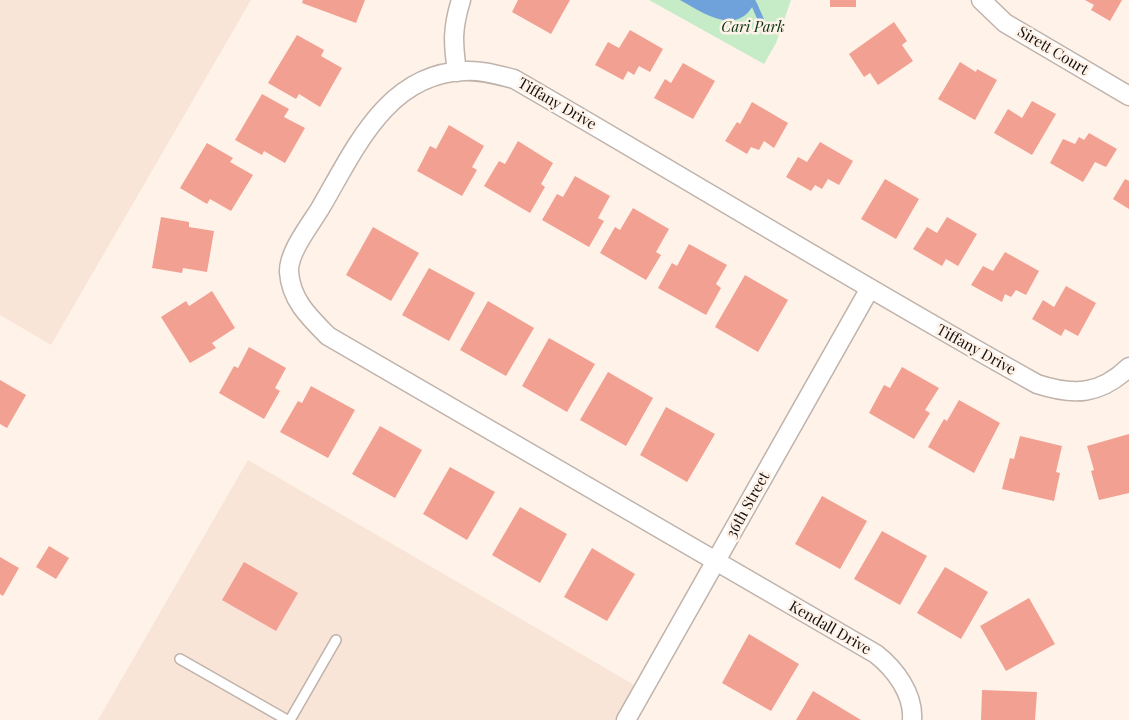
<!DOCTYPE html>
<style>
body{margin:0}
canvas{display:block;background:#fff2e9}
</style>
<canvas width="1129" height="720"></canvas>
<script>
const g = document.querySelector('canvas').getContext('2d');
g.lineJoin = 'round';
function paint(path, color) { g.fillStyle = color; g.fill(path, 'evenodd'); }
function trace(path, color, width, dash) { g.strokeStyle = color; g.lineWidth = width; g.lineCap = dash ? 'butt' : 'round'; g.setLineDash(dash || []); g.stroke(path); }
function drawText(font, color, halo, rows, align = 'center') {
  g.font = font + ' "Playfair Display",serif'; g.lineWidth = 5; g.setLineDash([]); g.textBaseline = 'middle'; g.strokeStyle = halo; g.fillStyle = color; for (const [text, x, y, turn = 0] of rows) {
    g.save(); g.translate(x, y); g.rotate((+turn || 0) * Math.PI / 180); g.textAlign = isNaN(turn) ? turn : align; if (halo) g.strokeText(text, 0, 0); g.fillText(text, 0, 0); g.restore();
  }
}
paint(new Path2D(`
 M0,0H251L51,345L0,315Z
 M248,460L643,690L626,720H98Z`), '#f8e5d7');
paint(new Path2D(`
 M649,0H791L776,43L764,64Z`), '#c5ebc7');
paint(new Path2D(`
 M680,0H756C739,38 705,14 680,0Z`), '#6fa1db');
trace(new Path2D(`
 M754,4L761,20`), '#6fa1db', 6);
paint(new Path2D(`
 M303,0H365L356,23L302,3Z
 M518,0H570L551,34L512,12Z
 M830,0H856V7H830Z
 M1085,0H1122L1110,21L1091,10L1094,5Z
 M894,22L907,41L902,45L913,61L878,85L870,73L864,77L849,54Z
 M630,30L663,49L650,72L639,66L634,75L628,71L623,80L595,65L608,42L619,48Z
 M297,35L324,50L321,56L342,68L320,107L299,94L296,99L268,83Z
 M960,62L976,72L977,69L997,80L975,120L938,99Z
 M683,63L715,81L693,119L654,98L665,79L671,83Z
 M262,94L289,109L284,117L305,128L285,163L264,151L262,155L235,140Z
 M1032,101L1056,114L1032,155L994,133L1008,109L1022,118Z
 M752,102L788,123L774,148L764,141L759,150L751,147L747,154L725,141L737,122L740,124Z
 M449,125L484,146L472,167L477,170L462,196L417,171L430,146L436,149Z
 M1089,133L1117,149L1106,167L1095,162L1083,182L1050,163L1063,139L1075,144L1079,137L1084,140Z
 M518,141L553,163L541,184L545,187L530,213L484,186L499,161L505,164Z
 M820,142L853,161L839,185L828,179L822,189L815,185L811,191L786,177L798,157L807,162Z
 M207,143L233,158L230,162L253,175L231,211L210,199L207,204L180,188Z
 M575,176L610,196L598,218L604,221L589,247L542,220L557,194L563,197Z
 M885,179L919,199L896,239L861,219Z
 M1125,179L1129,181V209L1113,199Z
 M633,208L669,229L656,252L661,255L646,280L600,253L615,227L620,230Z
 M161,217L189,222V227L214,231L207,272L183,268L182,273L152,268Z
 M947,217L977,234L958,266L946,259L942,266L913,249L927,227L937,233Z
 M373,227L419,253L391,301L346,275Z
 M689,244L727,265L716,284L721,288L706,315L658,288L672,263L677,266Z
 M1005,252L1039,271L1026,295L1016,290L1011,297L1005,294L1002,302L971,285L983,266L993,271Z
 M429,268L475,293L449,341L402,315Z
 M745,275L788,300L758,352L715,327Z
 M1066,286L1096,303L1078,336L1065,329L1061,336L1032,319L1043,300L1054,307Z
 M212,291L235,328L212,343L216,348L190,363L161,317L186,301L189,306Z
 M488,301L534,328L506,376L460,350Z
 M549,338L595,364L567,412L522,386Z
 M249,347L286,368L275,388L280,391L264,419L219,393L234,366L238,368Z
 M902,367L939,388L925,410L930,413L914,439L869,413L884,385L890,388Z
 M608,372L653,398L626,446L580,420Z
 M0,380L26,395L7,428L0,424Z
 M311,386L355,410L328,458L280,432L298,401L302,403Z
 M959,400L1000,423L974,473L928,447L944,419L947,421Z
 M666,407L715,434L687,482L640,455Z
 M380,426L422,450L395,498L352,474Z
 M1129,434V493L1099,500L1091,471L1094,470L1087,446Z
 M1020,436L1062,446L1056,472L1060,473L1054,501L1002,489L1010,458L1014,459Z
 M450,467L495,492L467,540L423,514Z
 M822,496L867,521L840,569L795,544Z
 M520,507L567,534L540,583L492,555Z
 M882,531L927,556L900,605L854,579Z
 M49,546L69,558L56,579L36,567Z
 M592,548L635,574L607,621L564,597Z
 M0,557L19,568L3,596L0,594Z
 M244,562L298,593L276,631L222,600Z
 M945,567L988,592L961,639L917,613Z
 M1029,598L1055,644L1006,671L980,626Z
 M749,634L799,664L771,711L722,683Z
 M982,690L1037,692L1035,720H981Z
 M813,691L861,720H796Z`), '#f2a091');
const service = new Path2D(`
 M180,659L287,720
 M290,720L336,640`);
const minor = new Path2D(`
 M981,0L1005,23L1129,96
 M457,72C453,43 452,29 461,0
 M626,720L869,290
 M912,720C914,694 895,669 876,654L328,336C309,317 291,300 289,272C288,252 311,224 321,207C355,149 387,73 465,71C482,70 498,75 514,79C689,180 861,286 1037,384C1074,396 1100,395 1129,367`);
trace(service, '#bfb3ab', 12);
trace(minor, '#bfb3ab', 21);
trace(service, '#fff', 9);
trace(minor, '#fff', 18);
drawText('italic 15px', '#05330f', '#fff2e9', [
 ["Cari Park",753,27]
]);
drawText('15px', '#14100d', '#fff2e9', [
 ["Sirett Court",1053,51,31],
 ["Tiffany Drive",557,104,30],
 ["Tiffany Drive",976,350,29],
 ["36th Street",748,505,-61],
 ["Kendall Drive",830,628,30]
]);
</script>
